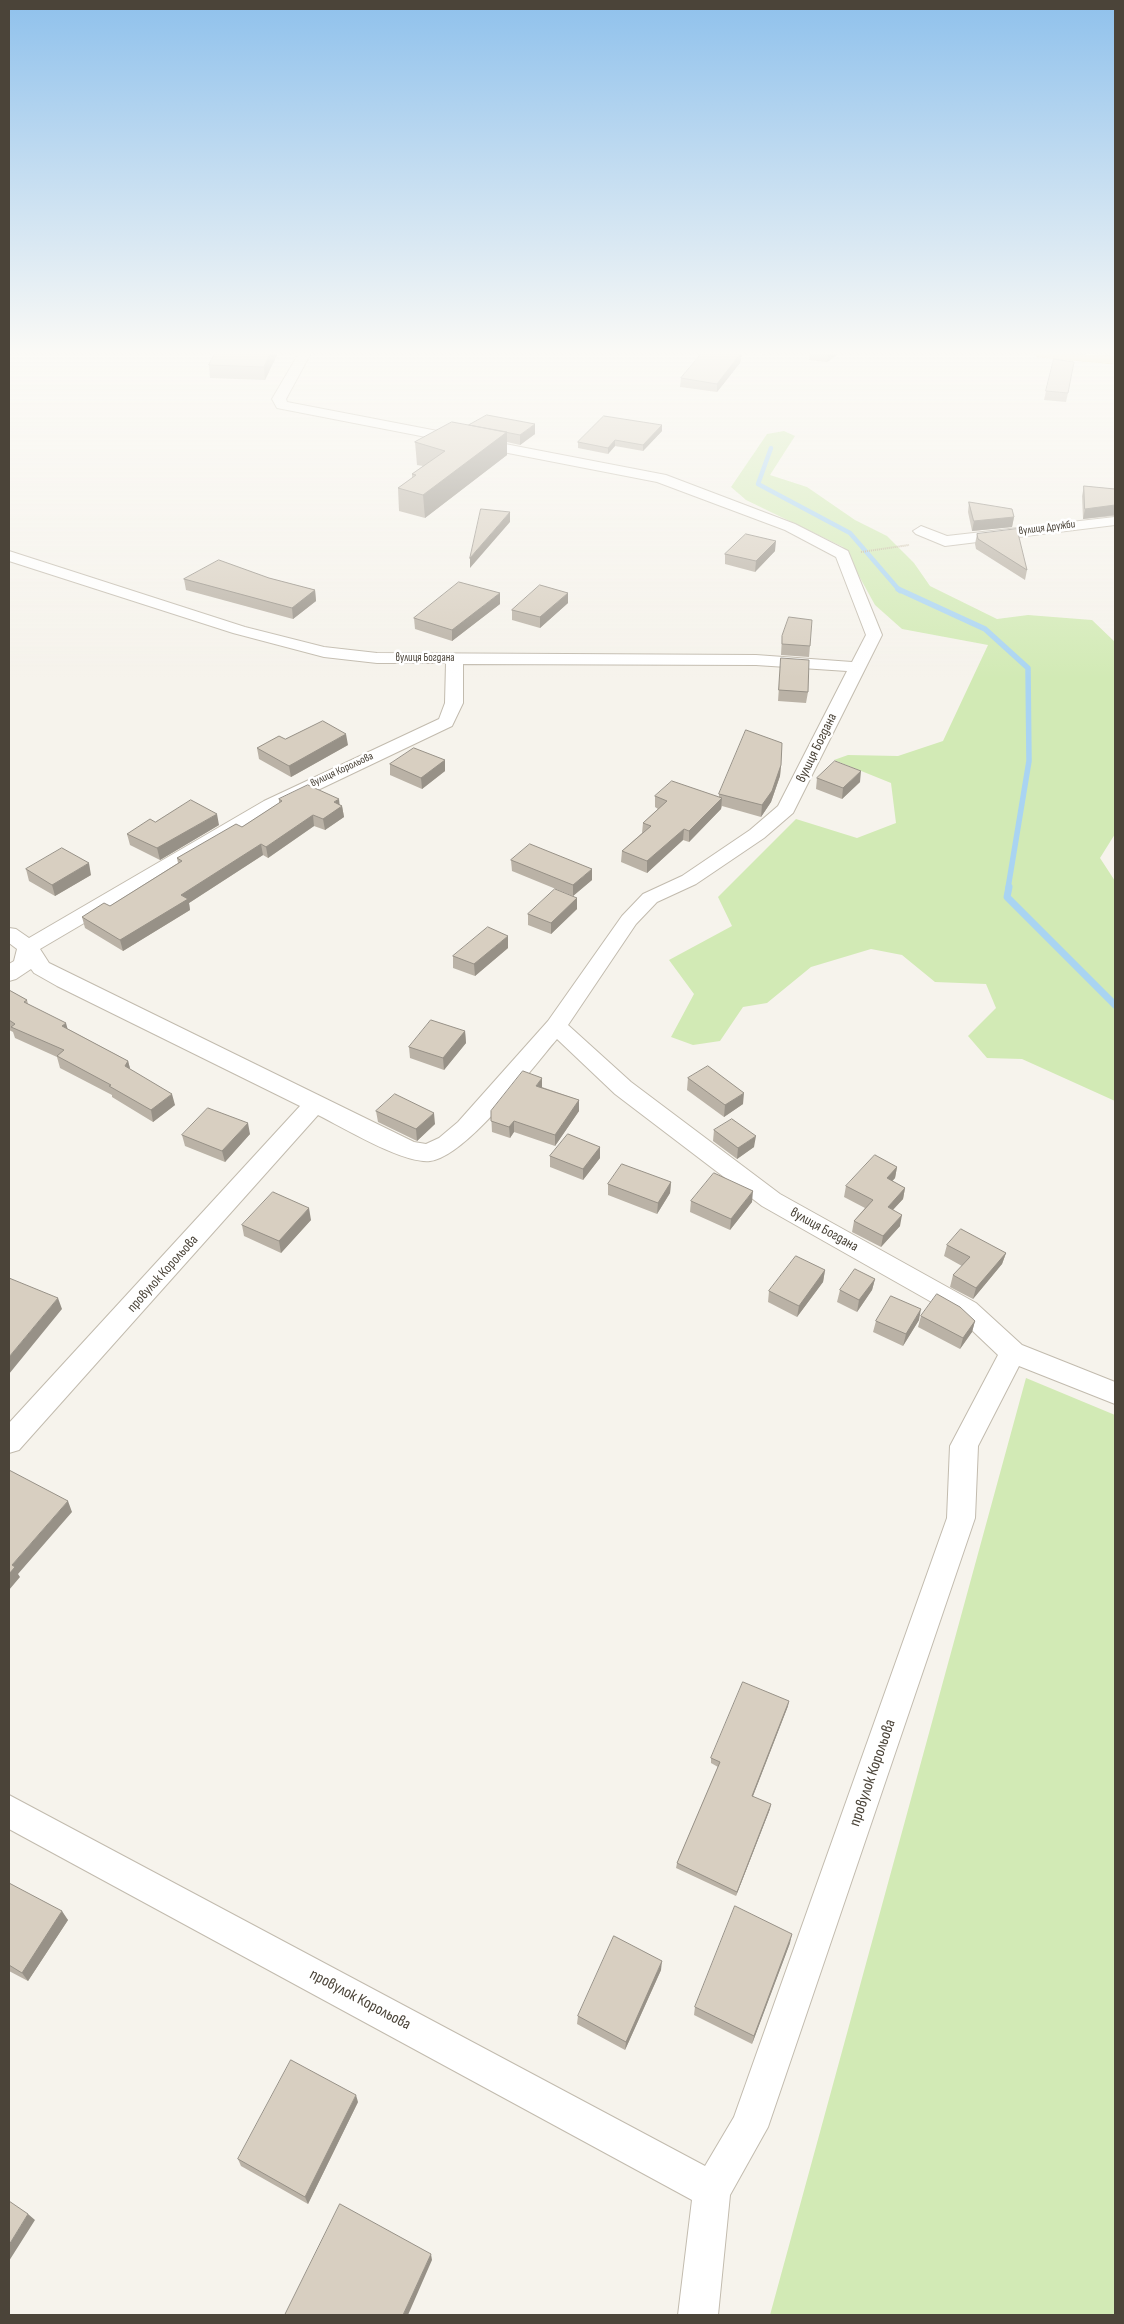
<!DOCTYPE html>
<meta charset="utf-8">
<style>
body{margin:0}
#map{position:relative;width:1124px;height:2324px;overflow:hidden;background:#f6f3ec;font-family:"Sofia Sans Condensed",sans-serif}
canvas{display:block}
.frame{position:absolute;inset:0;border:10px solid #4b4439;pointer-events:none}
</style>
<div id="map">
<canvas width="1124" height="2324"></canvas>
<div class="frame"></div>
</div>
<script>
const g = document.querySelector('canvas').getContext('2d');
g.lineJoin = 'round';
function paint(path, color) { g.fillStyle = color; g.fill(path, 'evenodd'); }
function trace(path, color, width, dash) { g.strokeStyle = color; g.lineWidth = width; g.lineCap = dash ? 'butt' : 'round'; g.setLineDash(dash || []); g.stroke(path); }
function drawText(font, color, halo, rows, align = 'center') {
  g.font = font + ' "Sofia Sans Condensed",sans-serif'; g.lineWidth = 5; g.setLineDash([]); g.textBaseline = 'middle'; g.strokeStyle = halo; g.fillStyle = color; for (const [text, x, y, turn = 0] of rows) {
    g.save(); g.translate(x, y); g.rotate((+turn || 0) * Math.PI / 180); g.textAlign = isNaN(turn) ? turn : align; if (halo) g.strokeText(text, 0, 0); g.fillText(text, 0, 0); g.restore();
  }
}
paint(new Path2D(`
 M784,431L795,436L770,475L807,487L855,520L887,536L914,563L930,586L997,619L1028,615L1092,620L1115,642V834L1100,858L1115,881V1101L1022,1059L987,1058L968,1036L996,1008L986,984L935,982L902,955L871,949L811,967L767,1003L743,1007L720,1041L693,1045L671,1037L694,994L669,960L732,926L718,897L796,819L857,838L896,823L891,783L834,760L848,755L898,756L943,741L988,645L902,629L875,605L843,547L746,500L731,487L767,434Z
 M1026,1378L1115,1415V2315H770Z`), '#d2eab5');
trace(new Path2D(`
 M771,448L758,484L850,533L900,591`), '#a9d4f2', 4.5);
trace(new Path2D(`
 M898,589L985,629L1028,668L1029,761L1008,888`), '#a9d4f2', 5.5);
trace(new Path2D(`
 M1009,887L1007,897L1115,1005`), '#a9d4f2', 7);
const minor = new Path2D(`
 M299,353H311L286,399L287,402L666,475L795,524L848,551L882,635L793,813L764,838L696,884L657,902L636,924L568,1025L631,1082L780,1194L976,1303L1022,1345L1115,1382V1404L1019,1366L978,1446L975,1518L768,2127L730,2195L718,2315H678L692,2200L9,1829V1795L705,2166L734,2117L947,1518L950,1446L998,1355L958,1317L762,1206L615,1094L557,1039C532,1068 466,1157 430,1161C403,1164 344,1128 318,1115L19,1450L9,1453V1423L300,1106L57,986L34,973L31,969L16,979L9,981V964L14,961L17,949L9,943V928L16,929L29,938L264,801L439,719L445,703L446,663H377L324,657L233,633L9,561V551L245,627L324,647L377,653L756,655L852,662L866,635L836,557L785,530L657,482L277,408L272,399ZM463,664L756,665L847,671L778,806L750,830L682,876L643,894L622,916L548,1021L458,1122L439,1138L426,1144L414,1142L49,963L40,949L278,809L452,726L463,703Z
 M1115,517V525L945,546L916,534L913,531L921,526L947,536Z`);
const primary = new Path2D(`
 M1032,353L1115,356V364L1039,357Z`);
trace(minor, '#c2bbae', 2);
trace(primary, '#e6c16a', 1);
trace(new Path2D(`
 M861,552L909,545`), '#c4b79f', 2, [1, 1]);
paint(minor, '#fff');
paint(primary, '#ffe39c');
paint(new Path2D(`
 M215,353H278L265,380L210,378L209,365Z
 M700,353H742L740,363L717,392L680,387L681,378L702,353Z
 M748,353H766V355Z
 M810,353H840L827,362L809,360Z
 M1046,391L1068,393L1066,402L1044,400Z
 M469,425L535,434L520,445L507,442V455L425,518L399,511L398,488L412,478V474L423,466L417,465L415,442Z
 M662,431L643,451L615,446L608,454L578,448V442Z
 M1084,486L1115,489V516L1083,519L1082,496Z
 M969,502L1014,517L1012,527L972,531L968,512Z
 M977,534L1027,570L1025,580L976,549L975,544Z
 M775,551L755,572L725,564V554Z
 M269,578L315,590L316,601L293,619L186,590L184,579Z
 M568,603L540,628L512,620V610Z
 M500,604L452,641L415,629L414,618Z
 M782,636L810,646L809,657L781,655Z
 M781,658L808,692L806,703L778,701Z
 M285,739L348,745L291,777L259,759L257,748Z
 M445,760V771L422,789L390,775V764Z
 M781,765L780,776L771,802L761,817L722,806L721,809L689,842L683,840L647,873L621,862L622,851L642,833L643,823L658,809L655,807V796L719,797V794Z
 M817,778L860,782L842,799L816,789Z
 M279,799L339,804L342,806L344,817L325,830L314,826L268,858L263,855L189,903L190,910L123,951L85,928L82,917L110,906L178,863L177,858L242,827L279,803Z
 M219,825L160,860L130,845L127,834Z
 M511,860L592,880L573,896L512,871Z
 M26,869L91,875L55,896L29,881Z
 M577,898V909L551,934L528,925V914Z
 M508,948L475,976L453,968V956Z
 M9,990L27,1000L28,1004L68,1029L128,1061L130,1069L175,1105L153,1122L112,1097V1095L60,1068L57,1057L15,1038L13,1032L9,1030Z
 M465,1031L466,1043L444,1070L410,1058L409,1047Z
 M688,1078L743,1104L724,1117L687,1090Z
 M542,1087L579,1100V1111L555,1146L514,1132L510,1138L492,1132L491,1111Z
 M376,1111L435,1124L417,1141L378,1122Z
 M714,1130L754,1147L737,1159L713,1141Z
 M250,1134L225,1162L185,1146L182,1135Z
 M600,1147V1158L583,1180L550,1167V1156Z
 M897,1167L895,1178L892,1181L905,1188L903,1199L893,1210L900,1226L881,1247L852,1232L854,1221L865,1208L844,1197L846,1186Z
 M671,1182L670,1193L657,1214L608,1195V1184Z
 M691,1201L752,1202L730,1230L690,1212Z
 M311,1220L281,1253L244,1236L242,1225Z
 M947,1245L1006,1253L1002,1264L973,1299L950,1287L953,1275L962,1266L944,1256Z
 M825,1270L823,1282L797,1317L768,1302L769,1291Z
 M875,1279L872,1290L857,1312L837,1302L840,1290Z
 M921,1316L975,1321L972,1332L960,1349L918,1327Z
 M919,1320L903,1346L873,1332L876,1321Z
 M788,1706L753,1796L770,1809L736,1896L676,1868L677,1863L718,1767L711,1763V1758Z
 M9,1883L68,1920L28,1981L9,1971Z
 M790,1943L752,2044L694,2015L695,2007Z
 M661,1970L625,2050L577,2024L578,2016Z
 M358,2102L308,2204L241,2166L238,2159Z`), '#bab2a6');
paint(new Path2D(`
 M270,353H278L265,380L264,367Z
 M741,353H742L740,363L717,392V384Z
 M828,353H840L827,362Z
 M535,424V434L520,445V435Z
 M662,425V431L643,451V445Z
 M507,432V455L425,518L423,495Z
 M615,440V446L608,454V448Z
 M1115,505V515L1083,519L1085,509Z
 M510,512V522L470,568V558Z
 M1014,517L1012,527L972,531L974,521Z
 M776,541L775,551L755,572L756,561Z
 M315,590L316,601L293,619L292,608Z
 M500,593V604L452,641V630Z
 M568,593V603L540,628V617Z
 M346,734L348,745L291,777L289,766Z
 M445,760V771L422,789L421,778Z
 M781,765L780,776L771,802L761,817L762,805Z
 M861,771L860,782L842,799L843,788Z
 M722,798L721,809L689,842V831Z
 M339,799L340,808L342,806L344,817L325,830L323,819L334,802Z
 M217,814L219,825L160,860L157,848Z
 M313,815L314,826L268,858L266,847Z
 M684,829L683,840L647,873V861Z
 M261,844L263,855L189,903L190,910L123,951L120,940L181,895Z
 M89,863L91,875L55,896L52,885Z
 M592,869V880L573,896V885Z
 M577,898V909L551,934V923Z
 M508,936V948L475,976L474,964Z
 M66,1023L69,1034L62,1026Z
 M465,1031L466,1043L444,1070L443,1058Z
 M128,1061L131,1072L125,1066Z
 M542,1078V1089L536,1086Z
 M744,1093L743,1104L724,1117L725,1105Z
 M172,1094L175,1105L153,1122L151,1110Z
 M579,1100V1111L555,1146V1135Z
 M434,1113L435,1124L417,1141L416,1129Z
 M514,1121V1132L510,1138L509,1127Z
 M248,1123L250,1134L225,1162L222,1151Z
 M756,1136L754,1147L737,1159L738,1148Z
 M600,1147V1158L583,1180V1169Z
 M897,1167L895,1178L884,1190L887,1178Z
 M671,1182L670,1193L657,1214L658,1203Z
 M905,1188L903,1199L885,1218L888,1207Z
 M753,1191L752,1202L730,1230L731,1219Z
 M309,1208L311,1220L281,1253L279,1241Z
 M902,1215L900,1226L881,1247L883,1236Z
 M1006,1253L1002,1264L973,1299L976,1288Z
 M825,1270L823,1282L797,1317L799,1306Z
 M875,1279L872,1290L857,1312L859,1300Z
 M58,1298L62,1309L9,1374V1357Z
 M921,1309L919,1320L903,1346L906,1334Z
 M975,1321L972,1332L960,1349L963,1338Z
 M68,1501L72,1512L18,1574L20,1577L9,1590V1574L12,1565Z
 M789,1701L788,1706L751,1801L752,1796Z
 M771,1804L770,1809L736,1896L737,1892Z
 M62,1911L68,1920L28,1981L22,1973Z
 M792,1934L790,1943L752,2044L754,2036Z
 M662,1961L661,1970L625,2050L626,2042Z
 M356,2095L358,2102L308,2204L305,2197Z
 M28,2214L35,2220L9,2261V2245Z
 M431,2254L432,2260L408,2315H403Z`), '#979187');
const building = new Path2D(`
 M215,353H270L264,367L209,365Z
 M702,353H741L717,384L681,378Z
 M1054,359L1074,362L1068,393L1046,391Z
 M487,415L535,424L520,435L469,425Z
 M604,416L662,425L643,445L615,440L608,448L578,442Z
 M452,422L507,432L423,495L398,488L416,475L412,474L445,451L415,442Z
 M1084,486L1115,489V505L1085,509Z
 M969,502L1012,509L1014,517L974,521Z
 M481,509L510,512L470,558Z
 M1017,529L1027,570L978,539L977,534Z
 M746,534L776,541L756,561L725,554Z
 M219,560L269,578L315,590L292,608L184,579Z
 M459,582L500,593L452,630L414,618Z
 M540,585L568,593L540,617L512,610Z
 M789,617L812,620L810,646L782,644V636Z
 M781,658L809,660L808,692L779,690Z
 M323,721L346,734L289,766L257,748L279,736L285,739Z
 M746,730L782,743L781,765L772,791L762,805L719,794Z
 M414,748L445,760L421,778L390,764Z
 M835,761L861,771L843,788L817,778Z
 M672,781L722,798L689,831L684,829L647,861L622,851L651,826L643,823L667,801L655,796Z
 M308,785L339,799L334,802L342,806L323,819L313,815L266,847L261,844L181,895L188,899L120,940L82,917L104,903L110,906L182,861L177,858L236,824L242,827L282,801L279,799Z
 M191,800L217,814L157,848L127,834L150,819L155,822Z
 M530,844L592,869L573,885L511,860Z
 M62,848L89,863L52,885L26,869Z
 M555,889L577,898L551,923L528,914Z
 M488,927L508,936L474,964L453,956Z
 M9,990L27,1000L24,1002L66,1023L62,1026L128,1061L125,1066L172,1094L151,1110L109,1086L111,1085L57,1056L64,1050L11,1027L15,1024L9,1020Z
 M431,1020L465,1031L443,1058L409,1047Z
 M708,1066L744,1093L725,1105L688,1078Z
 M523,1071L542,1078L536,1086L579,1100L555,1135L514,1121L509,1127L491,1121V1111Z
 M395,1094L434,1113L416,1129L376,1111Z
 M208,1108L248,1123L222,1151L182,1135Z
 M732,1119L756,1136L738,1148L714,1130Z
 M568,1134L600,1147L583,1169L550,1156Z
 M875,1155L897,1167L887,1178L905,1188L888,1207L902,1215L883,1236L854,1221L873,1200L846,1186Z
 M622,1164L671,1182L658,1203L608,1184Z
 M714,1173L753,1191L731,1219L691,1201Z
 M273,1192L309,1208L279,1241L242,1225Z
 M961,1229L1006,1253L976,1288L953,1275L970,1257L947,1245Z
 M796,1256L825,1270L799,1306L769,1291Z
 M855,1269L875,1279L859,1300L840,1290Z
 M9,1278L58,1298L9,1357Z
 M937,1294L960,1307L975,1321L963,1338L921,1316Z
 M891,1296L921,1309L906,1334L876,1321Z
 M9,1470L68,1501L12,1565L15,1567L9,1574Z
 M743,1682L789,1701L752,1796L771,1804L737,1892L677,1863L720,1762L711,1758Z
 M9,1883L62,1911L22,1973L9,1965Z
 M735,1906L792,1934L754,2036L695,2007Z
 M614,1936L662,1961L626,2042L578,2016Z
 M291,2060L356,2095L305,2197L238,2159Z
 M9,2201L28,2214L9,2245Z
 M340,2204L431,2254L403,2315H285Z`);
paint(building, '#d8cfc1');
trace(building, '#979187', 1);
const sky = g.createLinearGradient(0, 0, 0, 679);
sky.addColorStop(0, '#8fc1ec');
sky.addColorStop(0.52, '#fbfaf6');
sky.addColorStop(1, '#fbfaf600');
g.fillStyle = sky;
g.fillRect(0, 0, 1124, 679);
drawText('11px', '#4b4439', '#fff', [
 ["вулиця Дружби",1047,528,-7],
 ["вулиця Богдана",425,658],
 ["вулиця Корольова",342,770,-25]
]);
drawText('14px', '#4b4439', '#fff', [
 ["вулиця Богдана",817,748,-64],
 ["вулиця Богдана",824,1230,29],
 ["провулок Корольова",163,1274,-48]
]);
drawText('16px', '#4b4439', '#fff', [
 ["провулок Корольова",873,1773,-71],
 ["провулок Корольова",360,2000,28]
]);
</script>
